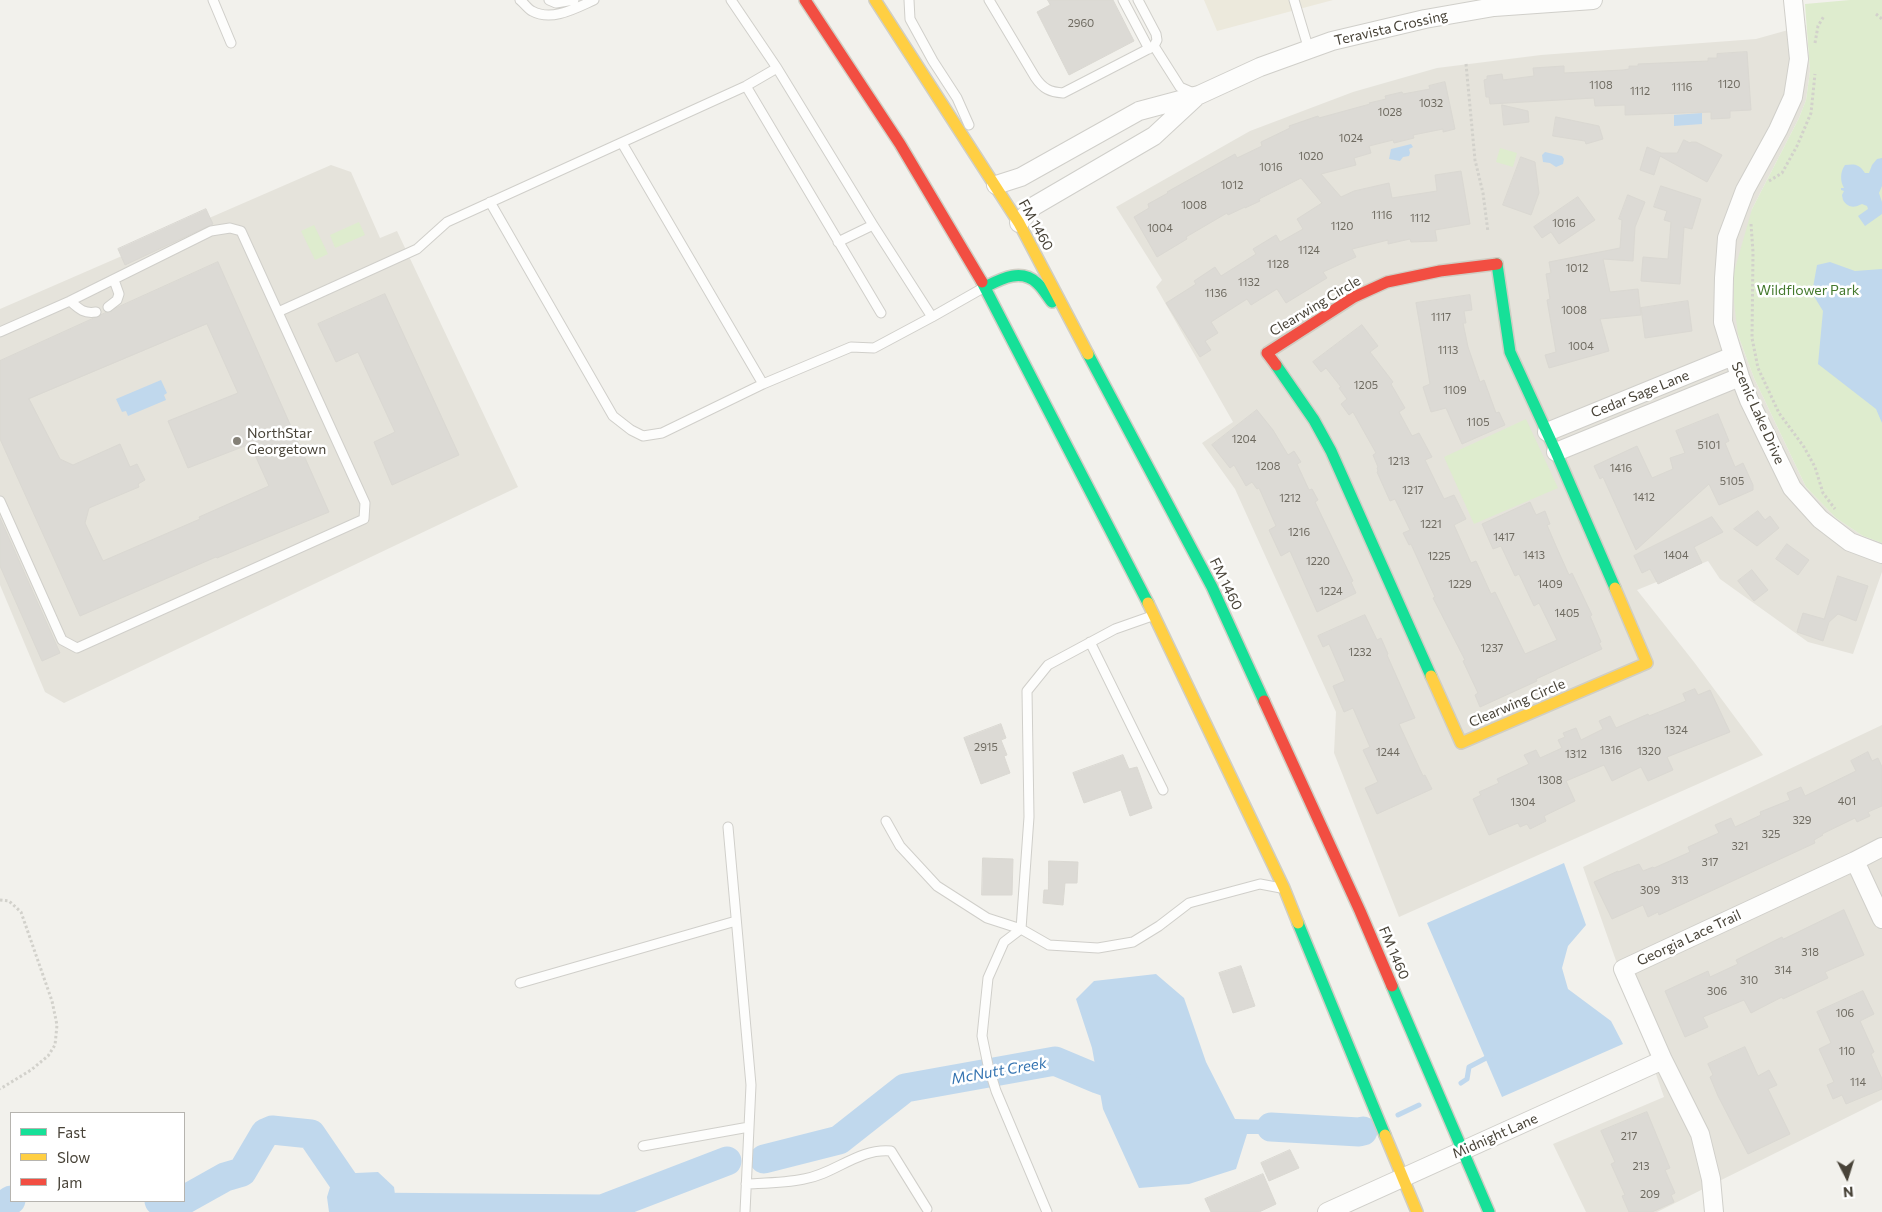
<!DOCTYPE html>
<style>
body{margin:0}
#map{position:relative;width:1882px;height:1212px;overflow:hidden;background:#f2f1ec;font-family:Commissioner,sans-serif}
canvas{display:block}
.legend{position:absolute;left:10px;top:1112px;width:175px;height:90px;box-sizing:border-box;background:#fff;border:1px solid #b6b4af;margin:0;padding:6px 9px;list-style:none;font-size:15px;color:#484338}
.legend li{display:flex;align-items:center;gap:10px;height:25px}
.legend b{width:25px;border:1px solid #b6b4af}
.north{position:absolute;left:1822px;top:1152px;width:50px;height:50px;-webkit-text-stroke:4px #fff;paint-order:stroke;rotate:175deg;font-size:14px;font-weight:700;line-height:20px;text-align:center;color:#484338}
.north::after{content:'';display:block;margin:auto;width:18px;height:22px;background:#484338;clip-path:polygon(50% 0,100% 100%,50% 72%,0 100%)}
</style>
<div id="map">
<canvas width="1882" height="1212"></canvas>
<ul class="legend">
<li><b style="height:6px;background:#16e098"></b>Fast</li>
<li><b style="height:6px;background:#ffcf43"></b>Slow</li>
<li><b style="height:6px;background:#f24e42"></b>Jam</li>
</ul>
<div class="north">N</div>
</div>
<script>
const g = document.querySelector('canvas').getContext('2d');
g.lineJoin = 'round';
function paint(path, color) { g.fillStyle = color; g.fill(path, 'evenodd'); }
function trace(path, color, width, dash) { g.strokeStyle = color; g.lineWidth = width; g.lineCap = dash ? 'butt' : 'round'; g.setLineDash(dash || []); g.stroke(path); }
function drawText(font, color, halo, rows, align = 'center') {
  g.font = font + ' Commissioner,sans-serif'; g.lineWidth = 5; g.setLineDash([]); g.textBaseline = 'middle'; g.strokeStyle = halo; g.fillStyle = color; for (const [text, x, y, turn = 0] of rows) {
    g.save(); g.translate(x, y); g.rotate((+turn || 0) * Math.PI / 180); g.textAlign = isNaN(turn) ? turn : align; if (halo) g.strokeText(text, 0, 0); g.fillText(text, 0, 0); g.restore();
  }
}
paint(new Path2D(`
 M1806,25L1810,71L1806,100L1799,118L1752,209L1738,335L1754,378L1806,487L1836,518L1863,536L1882,543V572L1853,654L1808,642L1720,579L1708,561L1637,590L1694,662L1763,755L1399,917L1334,753L1336,712L1235,489L1202,443L1233,422L1156,287L1162,280L1116,207L1250,131L1353,92L1437,68L1541,55L1756,39Z
 M331,165L351,172L380,238L397,231L518,487L64,703L45,692L0,585V309Z
 M1882,725V1100L1657,1212H1586L1553,1144L1664,1097L1583,867Z`), '#e5e3db');
paint(new Path2D(`
 M1204,0H1333L1217,31Z`), '#ece9dc');
paint(new Path2D(`
 M1850,0H1882V543L1863,536L1836,518L1806,487L1754,378L1738,335L1734,302V272L1752,209L1799,118L1806,100L1810,71L1805,4Z
 M1500,148L1517,153L1513,167L1496,162Z
 M359,222L365,235L335,248L330,235Z
 M314,225L328,254L315,260L301,231Z
 M1526,419L1558,488L1474,524L1444,457Z`), '#deecce');
paint(new Path2D(`
 M1702,113V124L1674,126V115Z
 M1411,144L1413,147L1409,149L1410,153L1409,156L1403,157L1400,161L1389,159L1391,149Z
 M1545,152L1562,156L1564,159L1563,164L1556,167L1550,163L1543,162L1542,155Z
 M1882,158V186L1879,193L1882,202V214L1865,226L1858,216L1868,209L1867,206L1862,204C1854,208 1848,208 1843,200L1842,195L1844,191L1841,190V188H1844C1840,181 1840,172 1845,165C1855,164 1859,164 1865,173H1869L1872,165L1877,159Z
 M1830,262L1855,271L1882,269V423L1876,409L1818,364L1823,311L1812,293L1817,265Z
 M161,380L167,393L164,395L166,400L128,416L126,411L122,412L116,399Z
 M1564,863L1586,925L1568,946L1562,968L1568,989L1611,1021L1623,1044L1502,1097L1427,923Z
 M1156,974L1184,998L1206,1062L1235,1119L1306,1121L1313,1134H1247L1236,1169L1189,1184L1139,1188L1103,1109L1092,1048L1076,999L1094,981Z
 M378,1172L394,1187L397,1209L392,1212H329L327,1197L334,1174Z`), '#c0d8ed');
trace(new Path2D(`
 M1461,1083L1467,1079L1469,1067L1490,1056
 M1398,1115L1419,1105`), '#c0d8ed', 5);
trace(new Path2D(`
 M1271,1127L1359,1132L1363,1131
 M764,1159L839,1140L905,1088L1055,1061L1098,1079L1135,1092
 M184,1200L225,1177L242,1172L265,1133L272,1130L311,1134L361,1207L602,1209L727,1161
 M159,1201C168,1204 174,1205 183,1201
 M0,1208L11,1200`), '#c0d8ed', 29);
const building = new Path2D(`
 M1048,0H1113L1134,41L1069,75L1037,12L1050,5Z
 M1747,52L1751,110L1730,111V118L1711,119V112L1625,115V105L1595,106L1594,98L1490,104L1489,97H1486L1484,80L1487,79V76L1502,74L1503,80L1534,76L1533,68L1564,66V73L1623,70L1629,69V66H1638V64L1708,61V58H1717V54Z
 M1445,82L1455,129L1443,132V129L1413,135L1414,138L1394,143L1393,140L1369,146L1371,153L1354,158L1356,165L1321,174L1341,197L1354,191L1389,183L1392,198L1437,191L1435,175L1461,171L1470,224L1435,230L1437,241L1411,242L1410,239L1388,244V240L1352,249L1356,257L1323,272L1327,278L1286,303L1277,289L1251,305L1247,299L1211,322L1218,333L1205,341L1211,350L1200,357L1166,303L1196,284L1194,281L1215,267L1221,276L1256,254L1253,249L1276,235L1280,242L1303,229L1297,219L1322,203L1301,178L1259,199L1260,201L1245,208V207L1228,215L1227,213L1186,237L1187,239L1157,257L1134,217L1149,208L1148,204L1168,193L1167,192L1235,154L1237,158L1262,146L1261,142L1290,128L1289,126L1318,116L1319,118L1370,104L1369,103L1386,99L1385,96L1402,92L1403,94L1430,89L1429,86Z
 M1502,105L1528,111L1529,122L1504,125Z
 M1556,117L1599,126L1603,139L1586,144L1585,141L1553,136Z
 M1684,140L1690,143L1691,142H1696L1722,155L1707,182L1660,156L1654,175L1640,170L1647,147L1661,153H1677Z
 M1521,157L1535,162L1539,193L1531,215L1503,205Z
 M1661,186L1701,199L1692,229L1684,227L1680,284L1641,281L1643,257L1668,259L1671,222L1664,220L1667,211L1654,207Z
 M1628,195L1645,202L1635,227L1633,261L1603,259L1610,292L1638,289L1641,315L1600,319L1609,351L1549,368L1545,355L1556,352L1547,300L1550,299L1546,274L1551,273L1549,262L1620,248L1622,220L1619,219Z
 M1578,197L1595,220L1559,244L1551,232L1542,238L1534,227Z
 M206,209L213,224L125,265L118,249Z
 M218,262L329,512L217,558L216,557L80,616L0,439V361ZM207,324L238,393L168,421L188,468L250,444L269,486L199,517L200,519L103,561L85,523L89,508L139,487L138,484L145,480L137,464L130,467L120,444L73,465L60,459L29,399Z
 M385,294L459,455L392,485L374,442L395,432L358,352L336,362L318,324Z
 M1470,295L1472,310L1464,311L1466,323H1463L1468,347L1480,382L1484,380L1496,413L1499,412L1505,425L1462,444L1446,408L1431,412L1423,387L1430,384L1416,303Z
 M1688,301L1692,331L1645,338L1641,308Z
 M1362,325L1378,346L1370,352L1393,382L1391,384L1405,408L1399,412L1412,436L1419,433L1432,457L1425,460L1444,499L1454,495L1466,519L1454,525L1471,563L1476,561L1491,594L1495,592L1525,654L1557,640L1539,603L1534,606L1519,574L1515,576L1501,546L1493,549L1482,524L1530,502L1536,515L1545,511L1550,524L1547,525L1556,546L1569,575L1572,573L1592,615L1590,616L1601,642L1599,643L1602,649L1536,679L1537,681L1480,707L1475,695L1478,693L1463,661L1465,660L1433,598L1435,597L1411,544L1409,545L1403,533L1410,530L1395,499L1390,501L1377,472L1378,471L1377,468L1378,467L1373,455L1376,453L1353,412L1349,415L1341,404L1347,399L1339,388L1341,387L1326,368L1321,372L1313,362Z
 M1257,410L1273,430L1288,455L1294,451L1301,462L1297,464L1309,490L1312,489L1318,500L1315,502L1353,581L1351,582L1356,593L1317,612L1290,551L1281,556L1269,530L1276,526L1259,488L1257,489L1252,482L1246,486L1234,465L1230,468L1212,445Z
 M1718,414L1729,441L1725,443L1735,467L1743,463L1753,485V490L1719,505L1709,484L1636,550L1603,477L1600,479L1594,466L1637,446L1652,478L1673,469L1670,458L1685,453L1676,431Z
 M1758,511L1765,520L1770,516L1779,528L1757,546L1734,529Z
 M1712,517L1723,532L1694,547L1702,563L1658,584L1650,569L1642,573L1634,556Z
 M0,518L60,653L42,661L0,566Z
 M1787,544L1809,560L1798,575L1776,559Z
 M1752,570L1768,590L1754,601L1738,581Z
 M1838,576L1868,586L1856,621L1838,614L1829,622L1823,641L1797,632L1803,613L1824,619Z
 M1365,615L1377,640L1381,638L1388,654L1387,655L1415,718L1399,724L1423,776L1425,775L1432,789L1377,814L1365,788L1378,782L1363,750L1370,747L1353,708L1344,712L1333,686L1345,681L1329,644L1323,647L1318,636Z
 M1695,689L1698,695L1710,690L1730,732L1667,757L1673,770L1648,781L1641,767L1612,781L1604,765L1566,781L1575,801L1544,816L1546,821L1530,829L1527,824L1520,827L1518,823L1489,835L1473,799L1481,795L1479,792L1499,783L1497,779L1529,764L1524,755L1536,750L1540,758L1562,748L1558,740L1565,737L1563,733L1576,728L1581,740L1603,729L1599,721L1610,716L1616,728L1648,714L1649,716L1686,701L1683,694Z
 M1001,724L1006,738L1001,740L1007,755L1004,756L1010,773L981,784L964,738Z
 M1868,752L1872,761L1878,758L1882,767V806L1868,812L1870,816L1857,822L1855,818L1822,834L1823,835L1814,840L1815,843L1659,915L1658,912L1648,917L1643,905L1612,919L1594,882L1618,871V872L1639,864L1643,871L1653,867L1654,868L1690,852L1688,847L1719,833L1715,825L1731,818L1735,827L1761,815L1760,812L1790,800L1787,793L1801,787L1805,796L1856,771L1851,761Z
 M1123,755L1129,769L1137,767L1152,808L1130,816L1121,790L1084,803L1073,773Z
 M983,858L1013,859L1012,895H982Z
 M1049,861L1078,862L1077,883H1065L1063,905L1043,903L1044,890H1048Z
 M1844,910L1864,955L1825,972L1828,978L1783,999L1782,997L1751,1013L1744,1000L1703,1017L1708,1027L1685,1037L1665,991L1708,971L1710,977L1738,964L1736,960L1782,937L1783,939Z
 M1241,966L1255,1006L1233,1013L1219,973Z
 M1863,991L1874,1014L1860,1021L1874,1052L1871,1054L1882,1079V1089L1846,1104L1842,1095L1833,1099L1827,1085L1834,1082L1819,1049L1831,1043L1817,1012Z
 M1745,1047L1758,1076L1769,1070L1777,1085L1768,1089L1790,1134L1748,1154L1718,1096L1710,1077L1713,1075L1708,1064Z
 M1647,1112L1670,1168L1665,1170L1675,1193L1671,1195L1674,1202L1652,1212H1629L1622,1196L1625,1195L1611,1164L1615,1162L1601,1131Z
 M1290,1150L1299,1168L1269,1181L1261,1163Z
 M1263,1174L1276,1204L1259,1212H1211L1205,1199Z`);
paint(building, '#dcdad5');
trace(building, '#dad8d2', 1);
const lane = new Path2D(`
 M213,0L231,43
 M520,0C524,3 528,9 532,11C552,22 576,8 594,0
 M549,0L556,3L574,0
 M731,0L777,68
 M909,0L910,19L933,61L957,98L969,125
 M989,0L1035,77C1043,89 1050,92 1063,93L1154,46
 M1123,0L1149,49
 M1138,0L1156,34L1157,40L1154,46L1180,87L1196,94
 M1294,0L1309,50
 M746,86L881,313
 M622,143L763,384
 M490,202L613,416L631,430L643,436L662,433L763,384L851,347L874,348L932,317
 M838,242L873,225
 M70,301C79,309 84,314 96,312
 M108,307L117,300L119,294L114,280
 M278,312L417,249L447,222L746,86L777,68L873,225L932,317L983,288
 M0,332L70,301L211,231L230,228L241,231L365,503L364,519L77,648L62,640L0,501
 M1090,642L1163,790
 M886,821L900,846L937,886L987,918L1021,929L1049,945L1098,948L1133,942L1159,926L1189,903L1260,884L1281,888
 M728,827L751,1085L745,1212
 M520,983L736,921
 M643,1146L749,1127
 M746,1184C765,1183 785,1183 804,1179C835,1174 858,1148 891,1151L927,1209
 M1047,1212L996,1091L988,1065L982,1036L988,978L1004,942L1021,929L1029,817L1027,691L1048,665L1115,629L1152,616`);
const street = new Path2D(`
 M1793,0L1799,59L1793,97L1778,130L1745,190L1727,238L1724,278L1723,322L1740,377L1749,400L1792,488L1820,519L1850,542L1882,554
 M996,185L1021,177L1139,111L1199,95L1260,67L1332,41L1425,19L1494,7L1593,0
 M1019,223L1034,206L1154,136L1195,98
 M1547,432L1733,356
 M1556,452L1740,377
 M1855,861L1882,919
 M1327,1212L1663,1060
 M1714,1212L1711,1179L1700,1134L1663,1060L1623,969L1855,861L1882,847`);
const fast = new Path2D(`
 M1497,264L1510,352L1556,452L1615,588
 M982,282L1148,603
 M985,287C1001,279 1021,268 1037,283C1043,288 1047,296 1052,302
 M1088,354L1212,587L1264,701
 M1276,365L1314,420L1331,451L1431,676
 M1298,923L1385,1135
 M1392,986L1489,1212`);
const slow = new Path2D(`
 M875,0L1019,223L1088,354
 M1148,603L1284,888L1298,923
 M1431,676L1461,743L1647,663L1615,588
 M1385,1135L1417,1212`);
const jam = new Path2D(`
 M805,0L900,144L982,282
 M1276,365L1267,353L1354,297L1387,282L1440,271L1497,264
 M1264,701L1360,911L1392,986`);
trace(lane, '#d0cfca', 11);
trace(street, '#d0cfca', 20);
trace(fast, '#d0cec4', 14);
trace(slow, '#d0cec4', 14);
trace(jam, '#d0cec4', 14);
trace(new Path2D(`
 M1876,14L1882,19
 M1815,43L1818,26L1824,16
 M1466,64L1475,160L1483,193L1488,232
 M1769,181L1782,173L1797,146L1811,113L1815,74
 M1751,224L1753,252L1752,338L1758,368L1779,413L1804,447L1815,467L1823,493L1835,509
 M0,900L9,901L21,912L52,1001L57,1025L55,1045L48,1056L31,1070L0,1089`), '#d2d1cb', 3, [2.5, 2.5]);
trace(lane, '#fdfdfc', 9);
trace(street, '#fdfdfc', 18);
trace(fast, '#16e098', 11);
trace(slow, '#ffcf43', 11);
trace(jam, '#f24e42', 11);
for (const [x, y, r, color] of [
 [237,441,5,"#848077"]
]) { const dot = new Path2D(); dot.arc(x, y, r, 0, 2 * Math.PI); g.fillStyle = color; g.fill(dot); trace(dot, '#fff', 2); }
drawText('11px', '#6e6a60', null, [
 ["2960",1081,23],
 ["1120",1729,84],
 ["1108",1601,85],
 ["1116",1682,87],
 ["1112",1640,91],
 ["1032",1431,103],
 ["1028",1390,112],
 ["1024",1351,138],
 ["1020",1311,156],
 ["1016",1271,167],
 ["1012",1232,185],
 ["1008",1194,205],
 ["1116",1382,215],
 ["1112",1420,218],
 ["1016",1564,223],
 ["1120",1342,226],
 ["1004",1160,228],
 ["1124",1309,250],
 ["1128",1278,264],
 ["1012",1577,268],
 ["1132",1249,282],
 ["1136",1216,293],
 ["1008",1574,310],
 ["1117",1441,317],
 ["1004",1581,346],
 ["1113",1448,350],
 ["1205",1366,385],
 ["1109",1455,390],
 ["1105",1478,422],
 ["1204",1244,439],
 ["5101",1709,445],
 ["1213",1399,461],
 ["1208",1268,466],
 ["1416",1621,468],
 ["5105",1732,481],
 ["1217",1413,490],
 ["1412",1644,497],
 ["1212",1290,498],
 ["1221",1431,524],
 ["1216",1299,532],
 ["1417",1504,537],
 ["1413",1534,555],
 ["1404",1676,555],
 ["1225",1439,556],
 ["1220",1318,561],
 ["1229",1460,584],
 ["1409",1550,584],
 ["1224",1331,591],
 ["1405",1567,613],
 ["1237",1492,648],
 ["1232",1360,652],
 ["1324",1676,730],
 ["2915",986,747],
 ["1316",1611,750],
 ["1320",1649,751],
 ["1244",1388,752],
 ["1312",1576,754],
 ["1308",1550,780],
 ["401",1847,801],
 ["1304",1523,802],
 ["329",1802,820],
 ["325",1771,834],
 ["321",1740,846],
 ["317",1710,862],
 ["313",1680,880],
 ["309",1650,890],
 ["318",1810,952],
 ["314",1783,970],
 ["310",1749,980],
 ["306",1717,991],
 ["106",1845,1013],
 ["110",1847,1051],
 ["114",1858,1082],
 ["217",1629,1136],
 ["213",1641,1166],
 ["209",1650,1194]
]);
drawText('14px', '#484338', '#fff', [
 ["Teravista Crossing",1391,28,-13],
 ["FM 1460",1036,225,61],
 ["Clearwing Circle",1315,306,-31],
 ["Cedar Sage Lane",1640,394,-22],
 ["Scenic Lake Drive",1758,413,66],
 ["FM 1460",1226,584,64],
 ["Clearwing Circle",1517,703,-23],
 ["Georgia Lace Trail",1689,938,-25],
 ["FM 1460",1394,953,67],
 ["Midnight Lane",1495,1136,-24]
]);
drawText('14px', '#44792d', '#fff', [
 ["Wildflower Park",1808,290]
]);
drawText('14px', '#484338', '#fff', [
 ["NorthStar",247,433],
 ["Georgetown",247,449]
], 'left');
drawText('italic 15px', '#3574b1', '#fff', [
 ["McNutt Creek",999,1071,-10]
]);
</script>
